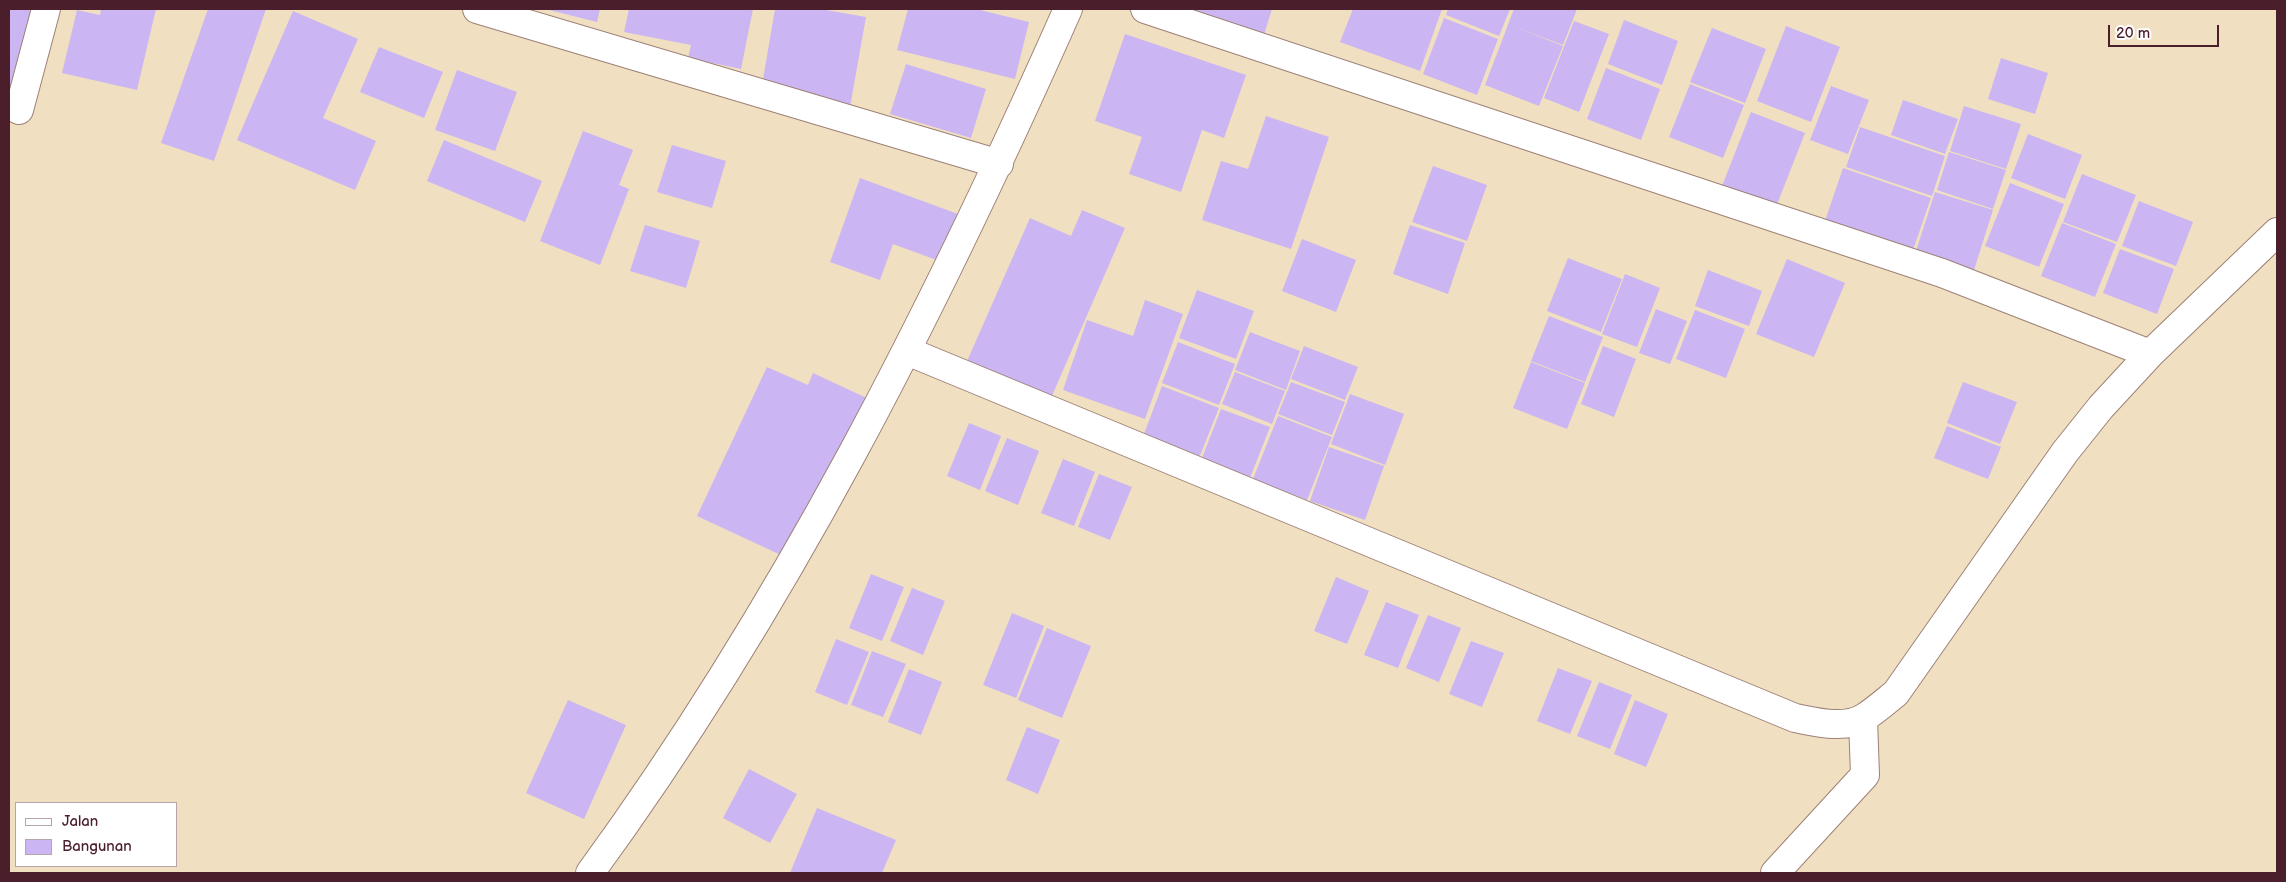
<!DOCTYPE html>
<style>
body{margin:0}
#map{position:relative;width:2286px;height:882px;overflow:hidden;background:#f0e0c1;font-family:"Balsamiq Sans",sans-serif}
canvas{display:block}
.frame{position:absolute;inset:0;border:10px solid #4a1f2b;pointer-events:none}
.legend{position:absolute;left:15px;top:802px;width:162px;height:65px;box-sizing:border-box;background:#fff;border:1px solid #b7a5aa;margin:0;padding:6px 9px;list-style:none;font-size:15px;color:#4a1f2b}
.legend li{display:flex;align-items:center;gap:10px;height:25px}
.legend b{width:25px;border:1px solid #b7a5aa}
.scale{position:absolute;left:2108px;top:25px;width:111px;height:22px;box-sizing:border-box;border:2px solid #4a1f2b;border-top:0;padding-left:6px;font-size:15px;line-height:18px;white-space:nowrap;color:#4a1f2b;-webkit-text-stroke:4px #fff;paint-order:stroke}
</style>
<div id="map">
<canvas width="2286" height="882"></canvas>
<div class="frame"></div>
<ul class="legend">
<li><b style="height:6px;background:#fff"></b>Jalan</li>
<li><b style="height:14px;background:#cbb5f2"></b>Bangunan</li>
</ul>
<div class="scale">20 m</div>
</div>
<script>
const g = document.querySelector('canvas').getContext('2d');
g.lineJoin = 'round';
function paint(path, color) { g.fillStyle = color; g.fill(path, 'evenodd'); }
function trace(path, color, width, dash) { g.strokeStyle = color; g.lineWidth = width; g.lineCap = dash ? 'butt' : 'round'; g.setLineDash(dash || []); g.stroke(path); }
paint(new Path2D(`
 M9,9H40L9,122Z
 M101,9H156L137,90L62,73L77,10L100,15Z
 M208,9H266L214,161L161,143Z
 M545,9H600L597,22Z
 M629,9H753L741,69L688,58L691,45L624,32Z
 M775,9H820L866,17L850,107L761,91Z
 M908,9H976L1029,22L1015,79L897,50Z
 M1171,9H1272L1263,38Z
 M1353,9H1442L1420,71L1340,42Z
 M1448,9H1510L1499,36L1446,15Z
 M1514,9H1577L1563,45L1515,27L1563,46L1539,106L1485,85Z
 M293,11L358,39L323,118L376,141L355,190L237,140Z
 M1444,18L1498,39L1477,95L1423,74Z
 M1624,20L1678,41L1662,85L1608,64Z
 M1574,21L1609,34L1579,112L1544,98Z
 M1786,26L1840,47L1811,122L1757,101Z
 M1712,28L1766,49L1745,103L1690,82Z
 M1125,34L1246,75L1224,138L1202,130L1181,192L1129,174L1142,137L1095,121Z
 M379,47L443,72L424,118L360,92Z
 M2001,58L2048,73L2035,114L1988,99Z
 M906,64L986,89L971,138L890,114Z
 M1606,68L1660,89L1641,140L1587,119Z
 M457,70L517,92L495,151L435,130Z
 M1690,84L1744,105L1723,158L1669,137Z
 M1831,86L1869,100L1848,154L1810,140Z
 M1903,100L1958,119L1945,154L1891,135Z
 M1964,106L2021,124L2006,169L1950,151Z
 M1751,112L1805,133L1776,207L1722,186Z
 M1266,116L1329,137L1291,249L1202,220L1221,161L1248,169Z
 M1860,127L1945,156L1932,196L1846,167Z
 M583,131L633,150L619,185L629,189L600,265L540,241Z
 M2028,134L2082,155L2065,199L2011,178Z
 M444,140L542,181L525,222L427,181Z
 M672,145L726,161L712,208L657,192Z
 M1949,152L2006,170L1993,209L1937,190Z
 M1433,166L1487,185L1467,241L1412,222Z
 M1843,168L1931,198L1913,250L1825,221Z
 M2082,174L2136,195L2117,242L2063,222Z
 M860,178L958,214L942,262L893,244L880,280L830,262Z
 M2010,183L2064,204L2039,267L1985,246Z
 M1935,192L1993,210L1974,270L1916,251Z
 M2139,201L2193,222L2176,266L2122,246Z
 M1082,210L1125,228L1041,421L957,384L1030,218L1071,236Z
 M2062,223L2116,244L2095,297L2041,276Z
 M645,225L700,241L686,288L630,271Z
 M1410,225L1465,243L1448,294L1393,274Z
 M1302,239L1356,260L1336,312L1282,291Z
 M2120,249L2174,269L2157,314L2103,293Z
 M1568,258L1622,279L1601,332L1547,311Z
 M1787,259L1845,283L1814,357L1756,334Z
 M1708,270L1762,291L1749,326L1695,306Z
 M1625,274L1660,288L1637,347L1602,334Z
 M1197,290L1254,311L1236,359L1179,338Z
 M1145,300L1183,314L1145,419L1063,390L1087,320L1133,336Z
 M1656,309L1687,321L1670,364L1639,353Z
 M1695,310L1745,329L1726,378L1676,359Z
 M1549,316L1603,337L1585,382L1531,361Z
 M1250,332L1300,351L1286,390L1235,370Z
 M1178,342L1235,364L1219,405L1162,383Z
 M1304,346L1358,367L1345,400L1291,379Z
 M1603,346L1636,359L1614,417L1581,404Z
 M1531,362L1585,383L1567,429L1513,408Z
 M767,367L808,385L813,373L871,400L818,515L805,510L783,556L697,516Z
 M1235,372L1285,391L1272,424L1222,404Z
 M1291,382L1345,402L1332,435L1278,414Z
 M1963,382L2017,402L2000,444L1947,423Z
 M1162,386L1219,408L1197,463L1141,442Z
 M1350,394L1404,414L1385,465L1331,444Z
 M1221,409L1270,427L1250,478L1202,458Z
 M1278,416L1332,437L1307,500L1253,479Z
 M969,423L1001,436L980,490L947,476Z
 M1947,426L2001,447L1988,479L1934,458Z
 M1007,438L1039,451L1018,505L985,491Z
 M1329,447L1384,466L1365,520L1310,501Z
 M1063,459L1095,472L1074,526L1041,513Z
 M1099,474L1132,487L1110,540L1078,527Z
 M871,574L904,587L882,641L849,628Z
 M1336,577L1369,591L1347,644L1314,631Z
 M912,588L945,601L923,655L890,641Z
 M1386,602L1419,615L1398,668L1364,655Z
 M1012,613L1044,626L1016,698L983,685Z
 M1428,615L1461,628L1439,682L1406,668Z
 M1047,628L1091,646L1062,718L1018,700Z
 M836,639L869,652L847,705L815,692Z
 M1471,641L1504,653L1482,707L1449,694Z
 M872,651L906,664L883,717L851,705Z
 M1558,668L1592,681L1570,734L1537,721Z
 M909,669L942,682L921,735L888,722Z
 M1599,682L1632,695L1610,749L1577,736Z
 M568,700L626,725L584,819L526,793Z
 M1635,700L1668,714L1646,767L1614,754Z
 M1027,727L1060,740L1038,794L1006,780Z
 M749,769L797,794L770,843L723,818Z
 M817,808L896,840L882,873H790Z`), '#cbb5f2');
const minor = new Path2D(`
 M477,9L999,164
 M1145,9L1942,273L2150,354
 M19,110L46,9
 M907,351L1795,718C1816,722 1845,730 1865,717C1876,710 1886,701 1896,693L2065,452L2101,407L2150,354L2277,232
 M590,873C785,606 934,311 1068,9
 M1775,873L1865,775L1863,719`);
trace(minor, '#9d8076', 30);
trace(minor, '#fff', 28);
</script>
